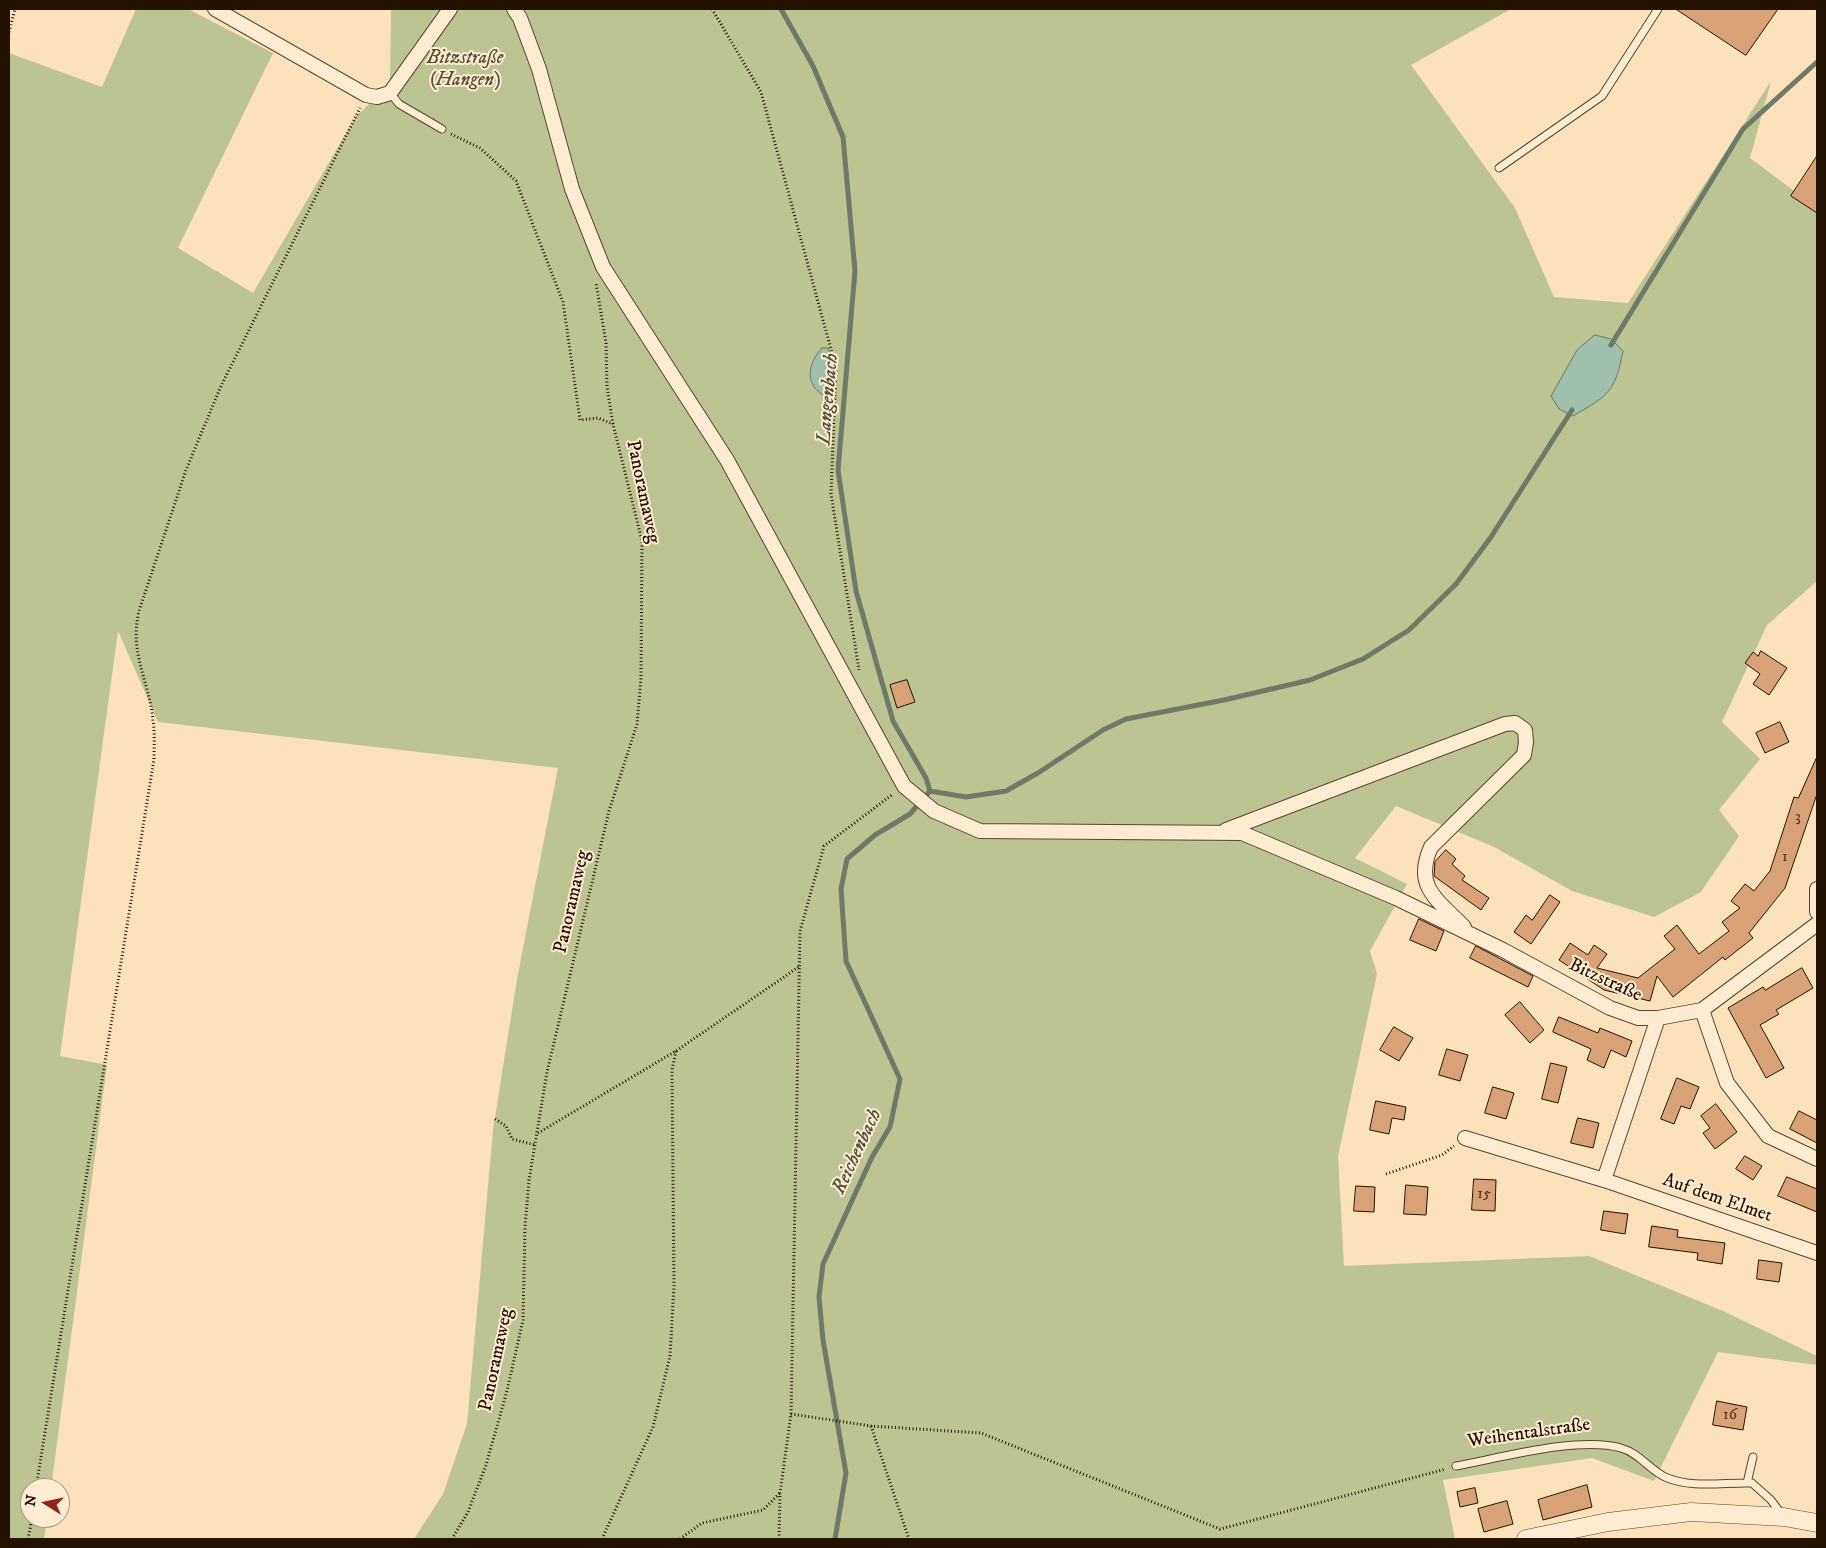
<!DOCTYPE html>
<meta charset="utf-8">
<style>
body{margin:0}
#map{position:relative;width:1826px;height:1548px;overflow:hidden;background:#fce2ba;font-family:"IM FELL DW Pica",serif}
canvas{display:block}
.frame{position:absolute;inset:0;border:10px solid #241200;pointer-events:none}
.north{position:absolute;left:20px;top:1478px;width:50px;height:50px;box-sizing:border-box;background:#fdecd2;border:1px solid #a6957e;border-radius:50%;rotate:280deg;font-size:14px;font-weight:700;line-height:20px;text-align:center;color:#241200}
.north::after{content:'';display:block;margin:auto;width:18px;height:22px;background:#8f2418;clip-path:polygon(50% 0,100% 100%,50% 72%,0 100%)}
</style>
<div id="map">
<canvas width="1826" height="1548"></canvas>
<div class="frame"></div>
<div class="north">N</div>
</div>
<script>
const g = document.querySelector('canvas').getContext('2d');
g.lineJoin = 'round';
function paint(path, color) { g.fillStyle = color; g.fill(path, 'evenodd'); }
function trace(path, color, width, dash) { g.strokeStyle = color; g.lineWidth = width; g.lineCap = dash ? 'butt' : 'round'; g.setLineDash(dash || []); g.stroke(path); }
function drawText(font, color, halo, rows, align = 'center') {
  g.font = font + ' "IM FELL DW Pica",serif'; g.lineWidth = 4; g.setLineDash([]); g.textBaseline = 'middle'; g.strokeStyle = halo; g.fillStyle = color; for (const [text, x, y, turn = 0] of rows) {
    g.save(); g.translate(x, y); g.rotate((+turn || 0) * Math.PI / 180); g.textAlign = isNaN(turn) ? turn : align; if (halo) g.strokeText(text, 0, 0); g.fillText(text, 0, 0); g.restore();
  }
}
paint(new Path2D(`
 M136,9H188L273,53L178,248L253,293L356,116L390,85L391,9H1511L1411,65L1515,208L1554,297L1628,303L1771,81L1750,158L1817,208V581L1767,625L1722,722L1760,759L1719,810L1739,836L1701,892L1654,917L1572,891L1494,847L1396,806L1355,858L1407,884L1370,951L1377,974L1338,1156L1344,1266L1589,1256L1723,1311L1817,1356V1365L1718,1352L1654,1481L1592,1458L1443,1480L1455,1539H414L443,1494L467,1424L493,1130L517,979L558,768L158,722L118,631L60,1056L107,1065L51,1488H30V1518H47L44,1539H9V53L102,87Z`), '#bcc492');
const water = new Path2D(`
 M1595,335L1611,339L1623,351C1615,392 1609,395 1573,416L1559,409L1551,396L1577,350Z
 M822,348H828C834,367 840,380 823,395C804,383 808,363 822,348Z`);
paint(water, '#a0beac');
trace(water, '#6e7967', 1);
trace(new Path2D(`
 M781,9L813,66L843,137L855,271L838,470L856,591L893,721L926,778L930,791
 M1611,345L1743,129L1817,62
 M930,791L966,797L1006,791L1038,773L1103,730L1126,719L1224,700L1310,680L1363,659L1409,630L1456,584L1491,537L1572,410
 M835,1539L846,1473L823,1340L819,1297L823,1264L872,1157L890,1127L900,1079L846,961L841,889L847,859L875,835L910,814L930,791`), '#6e7967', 5);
const building = new Path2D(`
 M1676,9H1778L1746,55Z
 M1817,156V213L1791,196Z
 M1761,651L1787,668L1769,695L1753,684L1760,674L1745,663L1753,652L1758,656Z
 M907,680L915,702L897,708L890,685Z
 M1780,722L1789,742L1765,753L1756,733Z
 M1817,757V794L1785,888L1749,933L1753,938L1725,960L1723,957L1673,997L1657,976L1650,1001L1604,990L1559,960L1570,943L1588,955L1594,945L1607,954L1597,968L1638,978L1675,949L1664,936L1677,925L1699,954L1729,931L1722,922L1740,908L1731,901L1745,884L1754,891L1770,871L1794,797L1798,798Z
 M1446,850L1456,859L1452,864L1465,876L1462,880L1489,898L1481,910L1434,876L1435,862Z
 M1550,895L1560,902L1531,944L1514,932L1526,915L1532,920Z
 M1419,919L1444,931L1436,951L1410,940Z
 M1476,946L1533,976L1528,987L1470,958Z
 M1802,968L1813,988L1776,1010L1779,1014L1760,1025L1784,1068L1766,1078L1728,1008L1763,987L1765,990Z
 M1520,1002L1544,1030L1530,1043L1505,1015Z
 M1559,1017L1598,1033L1600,1028L1632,1041L1626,1057L1611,1050L1604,1068L1587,1060L1591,1049L1553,1032Z
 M1394,1027L1413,1038L1399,1061L1380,1050Z
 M1447,1049L1468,1055L1460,1081L1439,1075Z
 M1551,1063L1567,1067L1558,1103L1542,1099Z
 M1677,1078L1699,1087L1690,1109L1681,1106L1674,1124L1661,1119Z
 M1493,1087L1514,1093L1506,1119L1485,1113Z
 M1376,1101L1406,1107L1404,1120L1392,1118L1389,1134L1370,1130Z
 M1716,1104L1737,1132L1715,1149L1703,1133L1710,1128L1701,1116Z
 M1799,1111L1817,1120V1143L1790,1129Z
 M1578,1118L1599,1123L1593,1148L1571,1143Z
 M1745,1156L1762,1166L1753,1180L1736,1169Z
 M1787,1177L1817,1189V1212L1778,1196Z
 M1474,1179L1496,1180L1495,1211L1472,1210Z
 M1406,1185L1428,1187L1426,1215L1404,1214Z
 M1356,1186L1375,1187L1374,1212L1354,1211Z
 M1604,1211L1628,1214L1625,1234L1601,1230Z
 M1652,1226L1678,1230L1677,1237L1725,1243L1722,1264L1697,1260L1698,1253L1649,1247Z
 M1759,1260L1782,1263L1779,1282L1757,1279Z
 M1717,1401L1747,1407L1743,1430L1713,1425Z
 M1587,1485L1592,1507L1543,1520L1538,1500Z
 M1475,1488L1478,1503L1460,1507L1457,1492Z
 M1507,1501L1513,1524L1484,1532L1478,1509Z`);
paint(building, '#d9a176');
trace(building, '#241200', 1);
const service = new Path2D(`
 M390,93L399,104L442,129
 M1499,168L1602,96L1658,9
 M1456,1466C1500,1458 1578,1436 1621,1448C1639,1453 1650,1470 1665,1477C1692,1489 1724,1482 1752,1483L1771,1500L1782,1515
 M1747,1483L1753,1457`);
const minor = new Path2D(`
 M215,9L366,95L377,97L390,93L450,9
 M514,9L520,18L539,69L572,189L603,267L727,460L904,786L934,811L980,831L1242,833L1396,898L1503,950L1610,1008L1638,1018H1658L1702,1010L1817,924
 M1226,830L1505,724L1515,723L1525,730L1526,742L1524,755L1431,847C1413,887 1438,900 1464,927
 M1817,889V912
 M1702,1010L1727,1083L1768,1136L1817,1159
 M1465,1138L1604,1180L1817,1253
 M1604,1180L1658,1018`);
const tertiary = new Path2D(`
 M1526,1539L1608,1522L1691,1512L1784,1517L1817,1523`);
trace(service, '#5a462e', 9);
trace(minor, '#5a462e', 16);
trace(tertiary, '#5a462e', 19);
trace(new Path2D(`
 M712,9L761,92L836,368L831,494L859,670
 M9,32L15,9
 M451,134L480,148L516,181L563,302L580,420L598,418L613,424
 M495,1119L506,1126L512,1139L535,1145
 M538,1133L676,1051L800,966
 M1386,1174L1442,1155L1454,1146
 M791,1414L871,1426L981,1433L1220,1529L1446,1469
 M871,1426L909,1539
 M36,1488L154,759C154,746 155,733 153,720C149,680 129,654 139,611L186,470L221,386L360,108
 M28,1539L32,1518
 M452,1539L468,1512L486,1465L507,1391L523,1320L525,1227L529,1180L547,1072L609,811L637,724L641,678L642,541L613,424L607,387L606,343L596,283
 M602,1539L653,1427L670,1356L674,1286L672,1070L676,1051
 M680,1539L702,1523L763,1510L780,1493
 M779,1539L780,1493L791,1414L800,931L824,846L893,794`), '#241200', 3, [1, 2.5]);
trace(service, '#fdecd2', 7);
trace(minor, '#fdecd2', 14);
trace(tertiary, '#fdecd2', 18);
drawText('16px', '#51361e', null, [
 ["3",1798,818],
 ["1",1785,858],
 ["15",1484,1195],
 ["16",1730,1416]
]);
drawText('italic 19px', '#595033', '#fdecd2', [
 ["Bitzstraße",465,59],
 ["(Hangen)",465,81]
]);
drawText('19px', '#241200', '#fdecd2', [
 ["Panoramaweg",642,492,78],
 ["Panoramaweg",573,902,-77],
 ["Bitzstraße",1605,981,25],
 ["Auf dem Elmet",1717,1199,19],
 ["Panoramaweg",497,1360,-78],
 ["Weihentalstraße",1529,1434,-8]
]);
drawText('italic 20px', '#4f4e3c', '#fdecd2', [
 ["Langenbach",829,399,-85],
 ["Reichenbach",858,1152,-65]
]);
</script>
